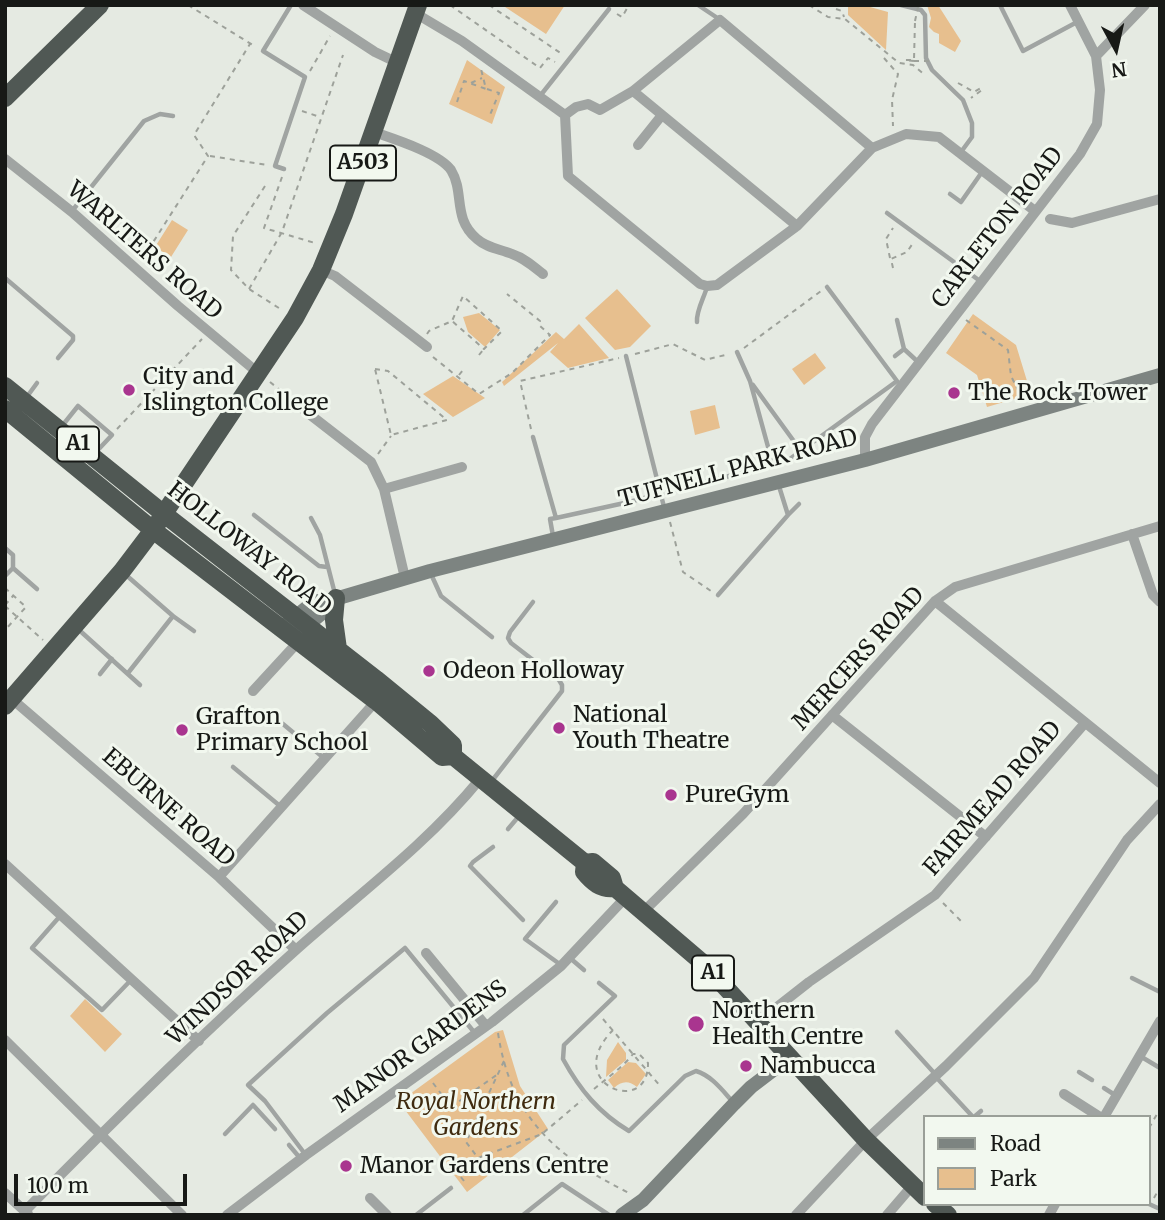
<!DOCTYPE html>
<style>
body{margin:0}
#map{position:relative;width:1165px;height:1220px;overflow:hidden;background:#e5eae2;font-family:Merriweather,serif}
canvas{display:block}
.frame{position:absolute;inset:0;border:7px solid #171916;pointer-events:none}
.legend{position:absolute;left:923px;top:1115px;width:228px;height:91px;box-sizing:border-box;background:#f2f8ef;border:2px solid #9a9f98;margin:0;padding:9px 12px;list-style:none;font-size:21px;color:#171916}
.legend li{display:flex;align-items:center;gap:14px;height:35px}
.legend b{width:35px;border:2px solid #9a9f98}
.north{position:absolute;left:1081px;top:14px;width:70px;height:70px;-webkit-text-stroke:5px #f2f8ef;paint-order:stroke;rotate:172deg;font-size:19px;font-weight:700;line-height:28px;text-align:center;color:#171916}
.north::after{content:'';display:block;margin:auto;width:24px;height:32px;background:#171916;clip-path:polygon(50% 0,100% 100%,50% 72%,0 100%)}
.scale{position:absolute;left:14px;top:1174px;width:173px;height:32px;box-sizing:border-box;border:4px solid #171916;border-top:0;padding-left:9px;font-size:21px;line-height:24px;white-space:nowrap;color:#171916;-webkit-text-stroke:5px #f2f8ef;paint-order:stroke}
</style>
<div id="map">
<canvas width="1165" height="1220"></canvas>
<div class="frame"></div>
<ul class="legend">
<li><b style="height:9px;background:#7d8481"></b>Road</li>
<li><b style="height:19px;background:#e7bf8e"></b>Park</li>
</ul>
<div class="north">N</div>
<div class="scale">100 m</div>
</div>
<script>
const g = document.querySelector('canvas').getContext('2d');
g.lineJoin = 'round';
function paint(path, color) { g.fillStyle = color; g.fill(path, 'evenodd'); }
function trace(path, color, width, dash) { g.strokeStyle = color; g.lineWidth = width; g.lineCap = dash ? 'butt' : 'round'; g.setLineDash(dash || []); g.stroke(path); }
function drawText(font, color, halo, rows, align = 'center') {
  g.font = font + ' Merriweather,serif'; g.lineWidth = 6; g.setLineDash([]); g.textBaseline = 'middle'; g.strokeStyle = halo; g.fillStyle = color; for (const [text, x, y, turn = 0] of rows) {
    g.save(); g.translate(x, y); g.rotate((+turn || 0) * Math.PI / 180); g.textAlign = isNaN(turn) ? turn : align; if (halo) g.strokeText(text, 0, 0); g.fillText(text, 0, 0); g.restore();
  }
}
paint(new Path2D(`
 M502,5H565L546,34Z
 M848,5H863L888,12L886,50L848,15Z
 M927,5H938L961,41L955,52L939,43V34L934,32L929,27L931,18Z
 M467,60L505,87L492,124L449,104Z
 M172,220L188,230L171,257L155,247Z
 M617,289L651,326L630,347L615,350L585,318Z
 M479,313L500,330L485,347L468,332L463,317Z
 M973,314L1016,345L1031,394L987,407L977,375L946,353Z
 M579,324L609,358L568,368L550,352L558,343L504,386L502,382L556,332L564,339Z
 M815,353L826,368L804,385L792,369Z
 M453,376L485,398L453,417L423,394Z
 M715,405L720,428L695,435L690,411Z
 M85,999L122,1034L105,1052L70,1016Z
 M503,1030L520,1086L548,1129L467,1192L399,1102L495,1032Z
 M618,1042L626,1053V1060L606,1077L607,1060Z
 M628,1062L636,1063L646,1074L637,1087C629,1080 621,1081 614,1088L608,1080Z`), '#e7bf8e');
trace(new Path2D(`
 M188,5L256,47
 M450,5L540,68L548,58L555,62
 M489,5L562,54
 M591,5H592
 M809,5L828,17L845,19L899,63L913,65L925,75
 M836,9L842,11L844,17
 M617,14L622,17L629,5
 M884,58L898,74L892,100L893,126
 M914,61L905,60H914L915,21
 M310,71L330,36
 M471,83L482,78
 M958,83L974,92L981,88L982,90L971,98
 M487,89L499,93L490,115
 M457,102L464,81L486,89L481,69
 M302,111L320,117
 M210,156L267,165
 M282,177L264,228L315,243
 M265,186L233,236L231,270L249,289L282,310
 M143,258L208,156L194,135L250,44
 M890,258L886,239L893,228
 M893,268L891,259L907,252L913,243
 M249,289L282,232L343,55
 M966,320L1008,350L1011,376L1024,402
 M427,334L429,331L452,321L484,349L502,331L463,296L452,321
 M744,348L821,291
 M635,354L673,344L705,360L729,354
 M479,355L483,350
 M433,357L479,394L512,373L550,335L539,325L540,321L507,294
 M375,369L388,371L447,420L391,435Z
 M459,375L463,370
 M270,382L296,403
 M117,429L202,339
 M531,429L520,381L619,358
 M378,454L391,436
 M670,522L683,572L711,591
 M5,588L26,607L5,630
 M5,605L13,596
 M5,606L43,640
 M943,903L961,921
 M603,1019L661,1087
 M498,1033C511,1118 555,1156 629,1193
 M504,1061L466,1142L478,1158L542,1134L582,1100
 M433,1083L451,1107L498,1074
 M594,1089C607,1078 622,1068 633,1054H639L648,1063C649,1118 560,1084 613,1030
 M1149,1128L1160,1109
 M464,1181L457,1172L477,1159
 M1154,1198L1160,1187`), '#9da19a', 2, [5, 5]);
trace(new Path2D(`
 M698,5L719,19
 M901,5L921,10L925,15L926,58L932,70L963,100L972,123V137L961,152
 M1000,5L1023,51L1079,21
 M540,96L609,9
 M284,169L275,166L305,77L263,51L291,5
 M950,194L961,202L982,172
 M72,211L144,121L160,114L173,116
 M887,213L980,281
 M5,278L73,336V340L58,358
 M897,320L904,349L917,361
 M697,322C696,311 704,298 707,287
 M737,352L750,381L773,465
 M626,356L664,507
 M895,356L904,349
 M753,385L801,451
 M26,398L37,383
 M62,426L78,406L112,435L96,452
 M533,437L556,518L550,519L553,536
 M254,515L319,566L327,567
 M788,515L799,504
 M311,518L320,535L335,594
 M556,518L629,502L787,461L897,381L827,287
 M5,548L13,555V568L37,589
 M431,574L441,596L492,637
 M126,575L173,616L128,673
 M5,576L13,568
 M718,595L788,515L778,483
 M173,616L194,631
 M78,629L140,685
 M100,674L112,659
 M283,724L325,759
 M233,767L280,806
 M491,782L562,691V685L559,680L511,643L508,638L510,632L533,602
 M508,829L519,816
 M493,847L473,862L470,866L523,920
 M556,902L525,939L561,965
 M61,915L32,948L102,1010L131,980
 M570,958L584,970
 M1132,978L1160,992
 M599,983L615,996L564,1045L563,1059C580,1090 599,1113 629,1131L685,1076L696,1071C712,1076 722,1090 733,1102
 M897,1032L936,1075
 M1140,1056L1160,1068
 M1079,1072L1092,1080
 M935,1076L973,1117
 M1104,1088L1115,1095
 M974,1117L981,1111
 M225,1134L253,1105L275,1129
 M289,1145L300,1158
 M305,1154L265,1101L248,1085L327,1013L405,948L474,1032
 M1149,1204L1160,1209
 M416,1215L451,1188
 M523,1215L562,1184L609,1215`), '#a0a4a2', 4.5);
trace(new Path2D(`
 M303,5L375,52L398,63
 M415,13L462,41L565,115
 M1096,56L1145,5
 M633,91L797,226
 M565,115L568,176L700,284L707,286L717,285L797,226L872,148L906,134L939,137L1035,211
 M565,115L576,107L588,104L600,110L633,91L720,20L872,148
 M374,132C394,139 439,153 451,170C465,193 452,218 477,239C487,248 500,249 512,254C524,258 533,266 543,274
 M638,145L662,115
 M5,159L72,212L178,306L257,372
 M1050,219L1072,223L1160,199
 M321,270L335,276L427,347
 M304,410L371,462L384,489L405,578
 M865,460V437L872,424L1080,154L1097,124L1100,90L1096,56L1070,5
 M384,489L462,467
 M1132,534L1153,595L1160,602
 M935,601L1160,783
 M253,691L299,641
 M12,699L219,877L296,950
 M832,715L986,837
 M5,864L199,1041
 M219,877L376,701
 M643,912L743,814L935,601L955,587L1160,526
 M426,953L486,1026
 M758,1022L809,982L935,895L1085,723
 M5,1040L182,1215
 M1064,1094L1100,1117
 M1104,1117L1160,1021
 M5,1193L28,1214
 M370,1198L387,1215
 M25,1211C113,1121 203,1033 297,949C359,894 427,844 480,779
 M227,1215L306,1155L492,1022L561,966L626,897
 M796,1215L866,1140L946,1066L1034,978L1127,840L1160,804
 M887,1215L912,1186
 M1049,1215L1055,1204`), '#a0a4a2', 10);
trace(new Path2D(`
 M289,622L315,601L325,602L430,571L865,460L1160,375
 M299,632L322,613L325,602
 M622,1215L643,1200L734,1104L751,1087L789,1058`), '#7d8481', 14);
trace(new Path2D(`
 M5,98L100,5
 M5,386L164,514L376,679L431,724L453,745V756L585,863L593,862L612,878L615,888L704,964L866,1140L925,1197
 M5,409L153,530L376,701L442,757L453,756
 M336,598L334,620L338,649
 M5,706L122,571L153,530L295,318L321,270L344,214L418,5
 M585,863L584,872C592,882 601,890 615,888
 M935,1204L948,1215`), '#505854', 18);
trace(new Path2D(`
 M915,21L918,7
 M914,61H932`), '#9da19a', 2, [5, 5]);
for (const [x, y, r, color] of [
 [129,390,7,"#a9358f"],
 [954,393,7,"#a9358f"],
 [429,671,7,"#a9358f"],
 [559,728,7,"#a9358f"],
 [182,730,7,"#a9358f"],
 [671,795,7,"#a9358f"],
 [696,1024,9,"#a9358f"],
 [746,1066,7,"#a9358f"],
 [346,1166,7,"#a9358f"]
]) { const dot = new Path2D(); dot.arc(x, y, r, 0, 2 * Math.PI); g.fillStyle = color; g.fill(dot); trace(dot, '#f2f8ef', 2.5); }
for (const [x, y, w] of [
 [363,163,66],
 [78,444,42],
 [713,973,42]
]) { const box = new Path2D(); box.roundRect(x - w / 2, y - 17.5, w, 35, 5); g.fillStyle = '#f2f8ef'; g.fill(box); trace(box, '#171916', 2); }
drawText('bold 21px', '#171916', null, [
 ["A503",363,163],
 ["A1",78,444],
 ["A1",713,973]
]);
drawText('23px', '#171916', '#f2f8ef', [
 ["CARLETON ROAD",998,228,-52],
 ["WARLTERS ROAD",144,251,41],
 ["TUFNELL PARK ROAD",738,469,-15],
 ["HOLLOWAY ROAD",249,549,38],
 ["MERCERS ROAD",859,659,-48],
 ["FAIRMEAD ROAD",993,799,-49],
 ["EBURNE ROAD",168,808,41],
 ["WINDSOR ROAD",238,979,-43],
 ["MANOR GARDENS",421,1047,-36]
]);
drawText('23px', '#171916', '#f2f8ef', [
 ["City and",143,377],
 ["Islington College",143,403],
 ["The Rock Tower",968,393],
 ["Odeon Holloway",443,671],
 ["National",573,715],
 ["Youth Theatre",573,741],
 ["Grafton",196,717],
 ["Primary School",196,743],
 ["PureGym",685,795],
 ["Northern",712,1011],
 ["Health Centre",712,1037],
 ["Nambucca",760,1066],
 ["Manor Gardens Centre",360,1166]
], 'left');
drawText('italic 23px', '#402b0f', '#f2f8ef', [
 ["Royal Northern",476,1102],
 ["Gardens",476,1128]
]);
</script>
